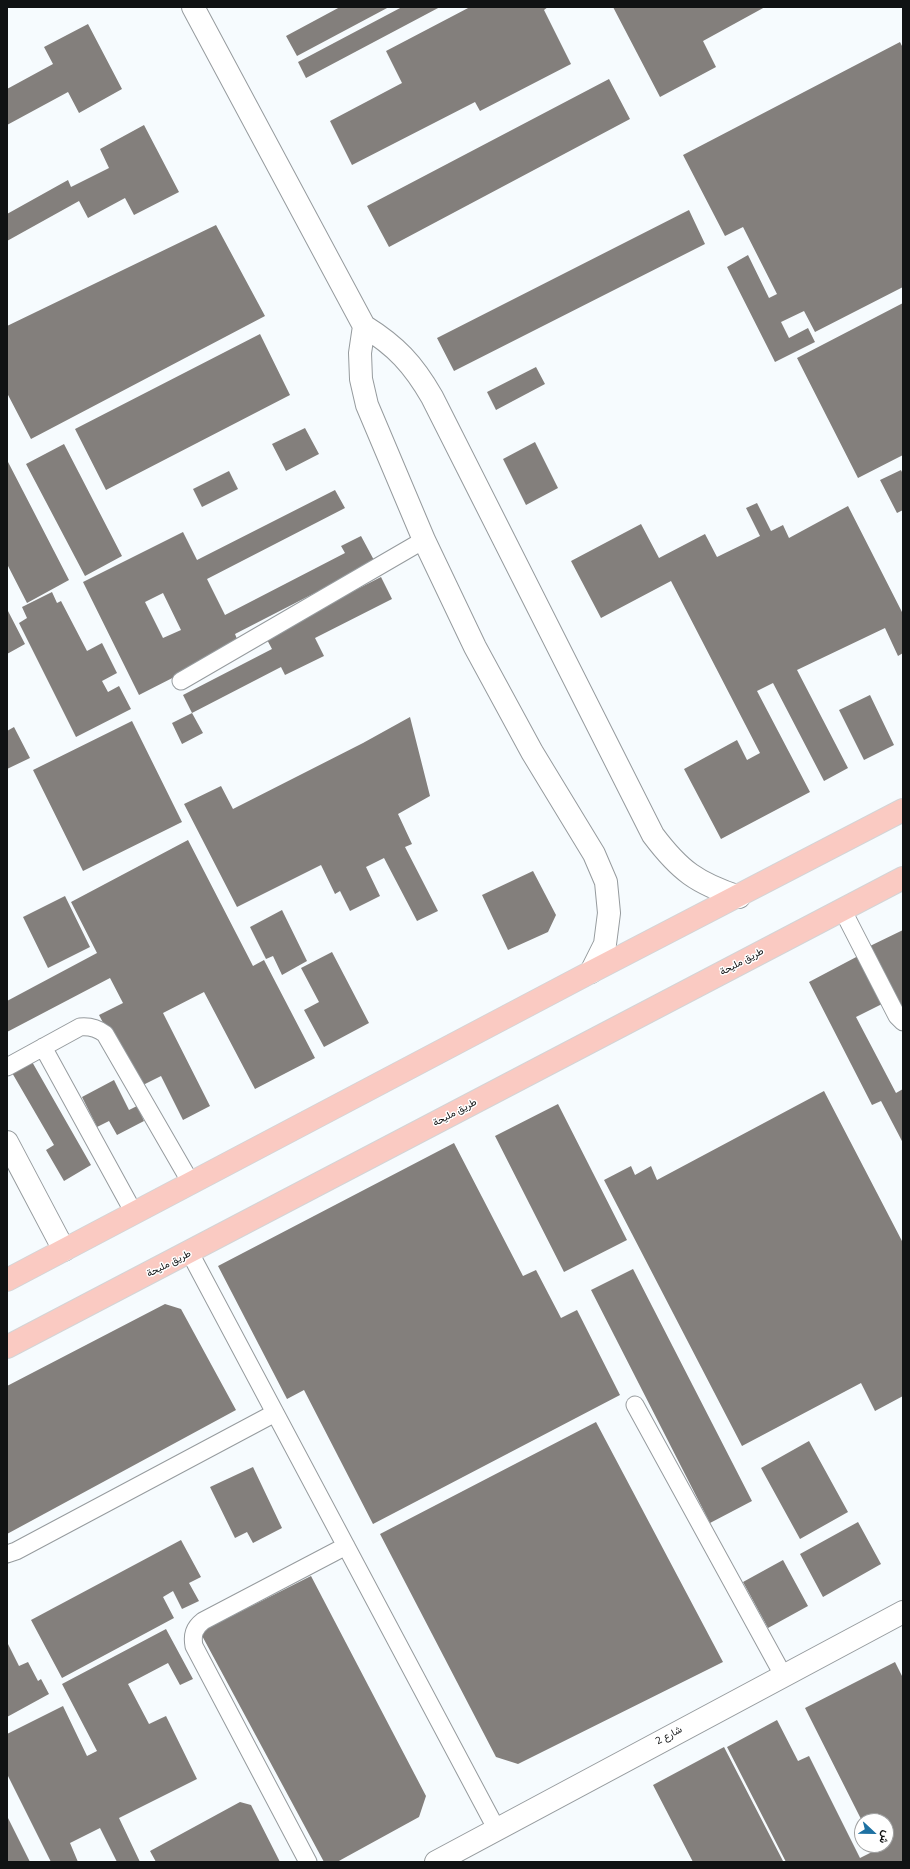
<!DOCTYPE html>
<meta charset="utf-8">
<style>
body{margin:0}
#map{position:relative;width:910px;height:1869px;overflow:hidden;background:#f6fbfe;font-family:"Nunito Sans",Vazirmatn,sans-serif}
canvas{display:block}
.frame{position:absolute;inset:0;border:8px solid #101213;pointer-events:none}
.north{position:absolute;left:854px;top:1813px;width:40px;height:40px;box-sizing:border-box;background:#fff;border:1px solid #9fa0a1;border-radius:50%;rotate:112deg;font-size:11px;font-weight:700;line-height:16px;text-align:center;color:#101213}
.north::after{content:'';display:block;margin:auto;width:14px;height:18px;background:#1e71a2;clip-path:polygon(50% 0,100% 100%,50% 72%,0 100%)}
</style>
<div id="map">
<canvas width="910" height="1869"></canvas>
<div class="frame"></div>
<div class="north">ش</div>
</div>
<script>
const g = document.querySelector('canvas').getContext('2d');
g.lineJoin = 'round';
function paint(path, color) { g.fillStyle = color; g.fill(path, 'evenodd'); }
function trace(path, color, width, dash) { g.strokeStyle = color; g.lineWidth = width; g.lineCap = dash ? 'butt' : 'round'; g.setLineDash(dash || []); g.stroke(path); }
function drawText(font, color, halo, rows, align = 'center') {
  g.font = font + ' "Nunito Sans",Vazirmatn,sans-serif'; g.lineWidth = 3; g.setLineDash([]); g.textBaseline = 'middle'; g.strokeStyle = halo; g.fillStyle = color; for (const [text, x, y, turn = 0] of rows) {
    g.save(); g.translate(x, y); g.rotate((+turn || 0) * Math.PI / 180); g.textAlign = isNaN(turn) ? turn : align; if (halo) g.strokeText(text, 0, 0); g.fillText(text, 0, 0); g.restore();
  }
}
paint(new Path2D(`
 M340,7H389L297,56L286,36Z
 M402,7H440L306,78L298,62Z
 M470,7H548L544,10L571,64L480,111L475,102L352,165L330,121L402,83L386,51Z
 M613,7H765L703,41L716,67L660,97Z
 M88,24L122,89L79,113L68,92L7,125V89L53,64L44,47Z
 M900,42L903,48V287L815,332L804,311L781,322L789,338L808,328L815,342L775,362L727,267L748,255L769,298L777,294L743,227L725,236L683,155Z
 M609,79L630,119L389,247L367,206Z
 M144,125L179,192L134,215L125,198L88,218L79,201L7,241V214L68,180L71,187L109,168L100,149Z
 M689,210L705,244L454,371L437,338Z
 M216,225L265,316L31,439L7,393V326Z
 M903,303V455L858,478L797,358Z
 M260,334L290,395L106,490L75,429Z
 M536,367L545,384L496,410L487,392Z
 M305,428L319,454L286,471L272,444Z
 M535,442L558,488L526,505L503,459Z
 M64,444L122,556L85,576L26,464Z
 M7,460L69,580L27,603L7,564Z
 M901,470L903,474V510L897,513L880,480Z
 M229,471L238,489L202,507L193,489Z
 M335,490L345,508L207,579L225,615L345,553L341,546L361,536L375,562L235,634L239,644L139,695L83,582L183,532L197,560ZM163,593L181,630L163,638L145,602Z
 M757,503L771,531L783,525L789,538L848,506L903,614V653L898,656L885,628L797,670L848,768L824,781L773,683L757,691L810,792L721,839L684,769L737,740L747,760L760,753L671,581L601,618L571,561L641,524L659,558L705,534L717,557L760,536L746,508Z
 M381,577L392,599L315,638L324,656L285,675L281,667L192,713L203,733L182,744L172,723L192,713L183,695L272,649L265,636Z
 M52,592L57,603L61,601L87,651L102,643L117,673L102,681L108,692L119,686L131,709L76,737L19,623L27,618L22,607Z
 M8,611L25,644L7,654V612Z
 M870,695L894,745L864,760L839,710Z
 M410,717L430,796L398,814L412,844L405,847L438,911L417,921L384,858L366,867L380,896L350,911L340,891L335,894L321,865L237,907L184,804L221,786L233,809L363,743Z
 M132,721L182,822L83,871L33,770Z
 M14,727L30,758L7,769V731Z
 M188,840L253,966L264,960L315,1058L255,1089L204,992L163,1013L210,1106L183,1120L161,1076L137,1088L99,1015L123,1003L110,978L7,1032V1001L97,953L71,902Z
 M533,871L556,915L548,932L508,950L482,895Z
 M65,896L90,947L48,968L23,917Z
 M282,910L307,961L282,975L273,956L266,959L250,927Z
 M903,930V1007L902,1008L870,946Z
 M332,952L369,1023L324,1047L304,1010L319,1002L301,968Z
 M860,955L886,1002L856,1017L896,1093L903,1089V1143L881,1101L872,1105L809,982Z
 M31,1060L91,1165L64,1181L46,1150L54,1145L11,1071Z
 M114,1080L129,1110L137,1106L144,1121L117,1135L109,1121L97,1127L82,1097Z
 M824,1091L903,1243V1396L875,1411L861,1383L742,1446L604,1180L631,1166L635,1175L651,1166L657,1180Z
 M558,1104L627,1240L564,1272L495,1136Z
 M454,1143L523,1276L536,1270L561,1318L577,1310L620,1395L373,1524L304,1390L287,1399L218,1266Z
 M633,1269L752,1501L710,1523L591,1290Z
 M165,1304L181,1309L236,1410L7,1534V1386Z
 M596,1422L723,1662L518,1764L496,1757L380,1534Z
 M809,1441L848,1512L800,1539L761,1468Z
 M253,1467L282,1528L253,1543L247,1532L235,1538L210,1487Z
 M858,1522L881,1564L823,1597L800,1554Z
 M181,1540L201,1577L189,1583L199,1601L182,1609L173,1591L163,1597L174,1618L62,1678L31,1620Z
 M783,1560L808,1606L768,1628L743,1582Z
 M311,1576L426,1796L419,1817L337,1862H324L200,1632Z
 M166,1629L193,1679L180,1685L168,1663L128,1684L149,1724L166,1716L197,1779L119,1818L140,1862H117L100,1828L70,1843L78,1862H51L7,1774V1734L63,1706L87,1756L97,1751L62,1684Z
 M7,1642L19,1666L28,1662L38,1681L41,1679L49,1694L7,1717Z
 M895,1662L903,1678V1862H786L727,1747L777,1720L798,1761L809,1756L860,1858L876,1850L874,1845H886V1821H862L805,1708Z
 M724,1747L783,1861L782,1862H693L653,1785Z
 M240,1802L251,1805L280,1862H156L150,1851Z
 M7,1816L30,1862H7Z`), '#837f7c');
const lane = new Path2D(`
 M181,681L424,540
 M842,909L897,1016L903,1022
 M43,1047L134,1213
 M7,1067L80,1027C90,1026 97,1028 105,1034L191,1183
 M190,1253L497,1830
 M635,1405L783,1675
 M7,1554L16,1551L275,1413
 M308,1862L194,1646C192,1635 194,1628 203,1621L346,1546`);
const street = new Path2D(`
 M193,7L364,326C396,346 413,364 432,397L653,835C680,871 697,883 739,897
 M364,326L360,353L361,379L367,405L424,540L475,647L532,752L594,854L606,882L609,913L605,944L591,972
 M7,1142L64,1250
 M436,1862L903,1612`);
const primary = new Path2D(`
 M7,1280L591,972L903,810
 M7,1347L903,878`);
trace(lane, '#969b9e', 19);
trace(street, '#969b9e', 24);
trace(primary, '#d4d4d5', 24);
trace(lane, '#fff', 17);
trace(street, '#fff', 22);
trace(primary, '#facac2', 22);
drawText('10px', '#101213', '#fff', [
 ["طريق مليحة",742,962,-28],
 ["طريق مليحة",455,1113,-28],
 ["طريق مليحة",169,1264,-27],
 ["شارع 2",669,1736,-28]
]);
</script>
